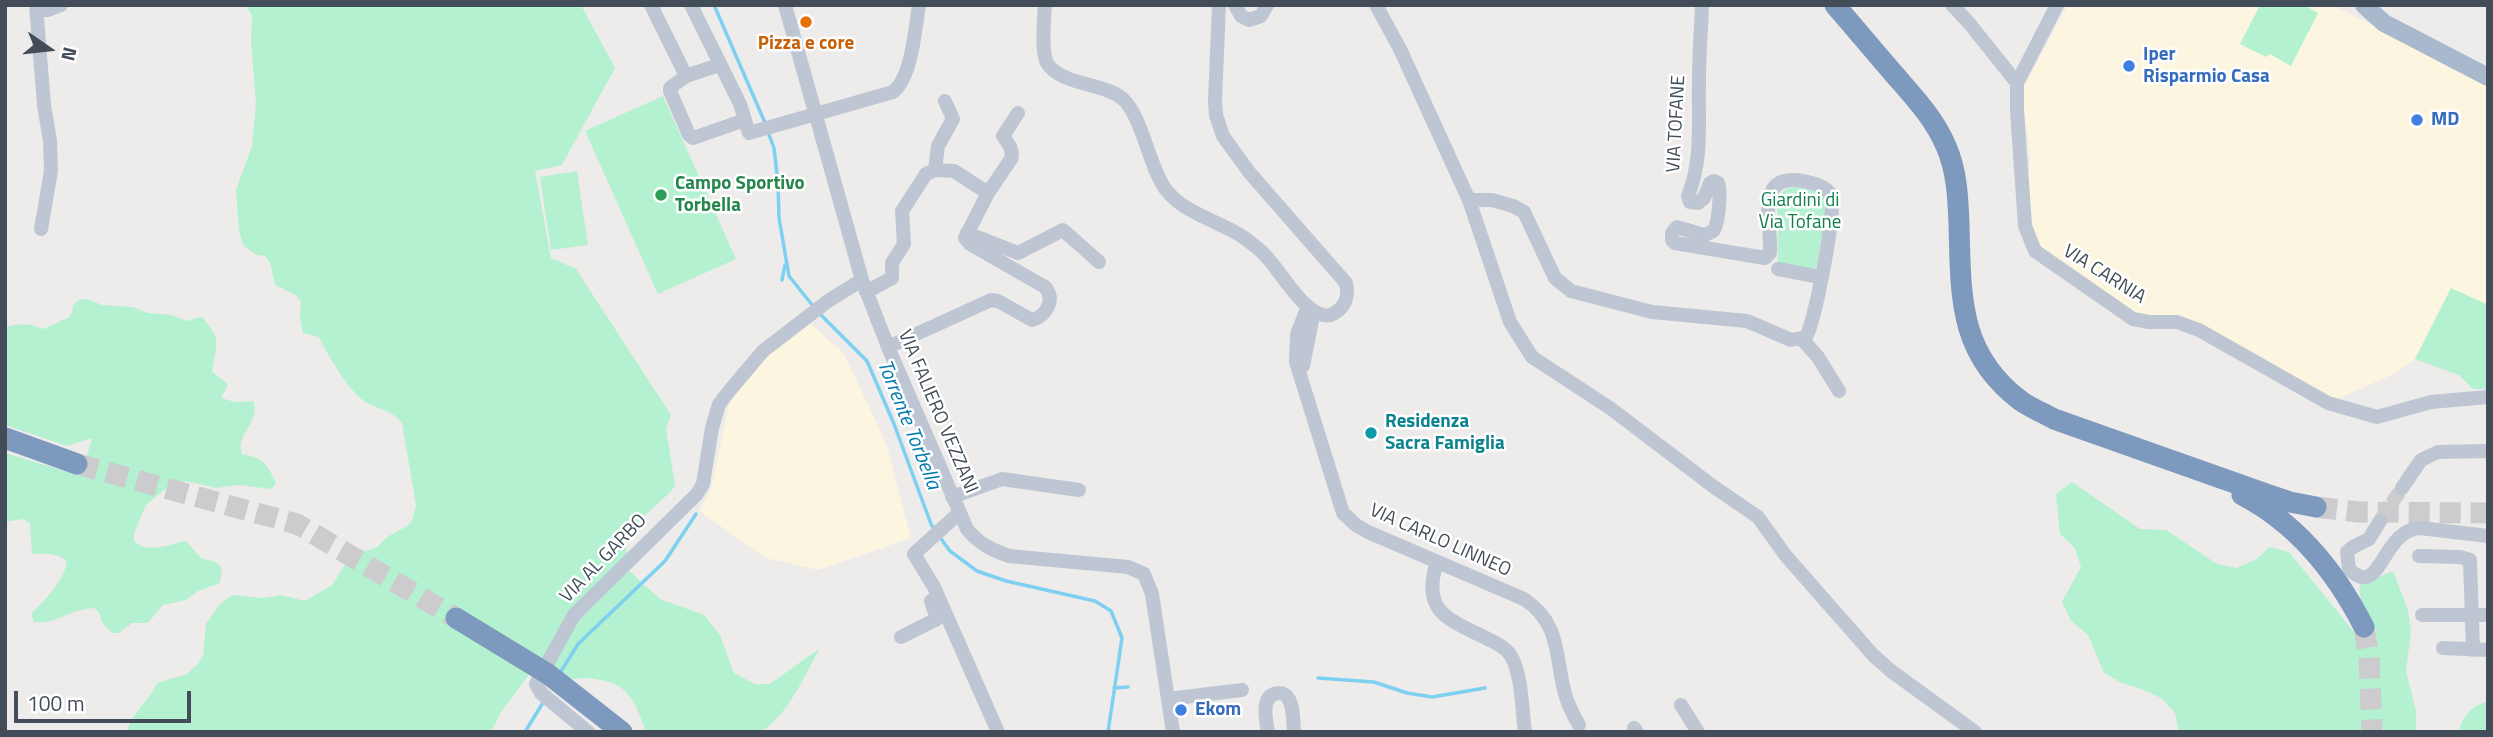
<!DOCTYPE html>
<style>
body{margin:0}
#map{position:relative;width:2493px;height:737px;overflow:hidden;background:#eeebeb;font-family:"Titillium Web",sans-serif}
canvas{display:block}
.frame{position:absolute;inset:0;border:7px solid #424d59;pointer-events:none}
.north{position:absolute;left:14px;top:14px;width:70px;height:70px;-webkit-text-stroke:5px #fff;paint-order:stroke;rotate:104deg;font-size:19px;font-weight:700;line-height:28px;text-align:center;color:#424d59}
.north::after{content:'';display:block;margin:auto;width:24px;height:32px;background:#424d59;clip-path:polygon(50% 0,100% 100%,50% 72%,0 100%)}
.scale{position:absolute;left:14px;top:691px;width:177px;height:32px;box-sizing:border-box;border:4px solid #424d59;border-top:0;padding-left:9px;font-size:21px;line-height:24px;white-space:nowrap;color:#424d59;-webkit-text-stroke:5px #fff;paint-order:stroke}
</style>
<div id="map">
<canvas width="2493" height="737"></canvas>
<div class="frame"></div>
<div class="north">N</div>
<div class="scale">100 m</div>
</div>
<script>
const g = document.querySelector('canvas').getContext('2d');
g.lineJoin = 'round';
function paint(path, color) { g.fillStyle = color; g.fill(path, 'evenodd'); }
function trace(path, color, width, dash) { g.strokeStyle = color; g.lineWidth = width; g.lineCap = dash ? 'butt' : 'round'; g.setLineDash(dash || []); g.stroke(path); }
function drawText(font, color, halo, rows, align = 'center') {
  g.font = font + ' "Titillium Web",sans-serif'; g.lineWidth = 5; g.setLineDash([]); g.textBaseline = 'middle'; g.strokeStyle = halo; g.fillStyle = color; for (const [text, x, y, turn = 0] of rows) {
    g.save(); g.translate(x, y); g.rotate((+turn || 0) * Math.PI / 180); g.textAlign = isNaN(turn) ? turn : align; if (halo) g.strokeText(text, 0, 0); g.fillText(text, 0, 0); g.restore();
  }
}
paint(new Path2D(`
 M2068,5H2332L2488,83V305L2451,288L2415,359L2391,375L2333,401L2196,324L2139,316L2054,262L2034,237L2028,183L2030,160L2023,97L2024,86Z
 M808,321L844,354L886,443L911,538L818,570L766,558L699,511L711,489L729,404L764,356Z`), '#fcf6e0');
paint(new Path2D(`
 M246,5H581L615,68L562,165L535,171L551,258L576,269L671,415L666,429L675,486C661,505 635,517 628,540C625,548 626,559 626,568L660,599L704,615L720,635L734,673L755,684H770L820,648C803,678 790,712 761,732H646C633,695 627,681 585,678C578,678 569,681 563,678C555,674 547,666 540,660L501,712L491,732H127C132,712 149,702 157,683L187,674L199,663L203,655L206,624L219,605L232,595L263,598L281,595L305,601L332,585L348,560L361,552L376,548L387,537L407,526L412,521L416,505L402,423C393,410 376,409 364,401C348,390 327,354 319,337L303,333L300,317L301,302L297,296L275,285L270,262L265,256L257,255L244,246L239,232L236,190L252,146L256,103L251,42L252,16Z
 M2260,5H2304L2318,13L2291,66L2270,54L2266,57L2240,44Z
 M663,96L736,259L658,294L585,131Z
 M577,171L588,245L551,250L540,177Z
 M1799,187L1810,188L1826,196V209L1817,265L1814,270L1778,263L1777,197L1788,188Z
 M2451,288L2488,305V389H2473L2459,375L2415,359Z
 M87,299L102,305L133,307L148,313L172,315L186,321L202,317C222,340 217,342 212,371C217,377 223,378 228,385L221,398L235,402L253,401C262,421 235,434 242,454C265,459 266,462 276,483L272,489L239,485L216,488L186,481L178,483L164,490L146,505L134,533V541C147,555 169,544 186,541L201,558L216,562L222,568L220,583L198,591L186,600L163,605L148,623H132L119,633H112L101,621L100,613L94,608C68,609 57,625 34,622L31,614C45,600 63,582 67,562C58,552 45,554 32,554L30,523L23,519L5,522V453L81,476L92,438L67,446L5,425V327C20,324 28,322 42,329C51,327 59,321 68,318L72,313L73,305L79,300Z
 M2072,482L2140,529L2166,530L2217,564L2236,568L2255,560L2270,547L2289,552L2358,637L2377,631C2370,619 2357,600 2360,585L2393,571L2408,610L2411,631L2406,671L2416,711V732H2179L2175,713L2161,698L2141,689L2122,683L2104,673L2088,635L2071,621L2062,602L2081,567L2075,548L2060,534L2056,494Z
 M2488,702V732H2458C2464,716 2471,705 2488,702Z`), '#b4f1d0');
trace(new Path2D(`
 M714,5L766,125
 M768,132L774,148L778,183L779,218L789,276L813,306
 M782,280L785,265
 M818,312L867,361L894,424L931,524L935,530
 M939,536L950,551L977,571L1006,581L1095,601L1111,611L1122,638L1108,732
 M560,673L578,644L665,561L696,514
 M1318,678L1374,682L1407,693L1432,697L1485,688
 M1114,688L1128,687
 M525,732L544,701`), '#7ed0f1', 3.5);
trace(new Path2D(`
 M2380,521L2402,488`), '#cccbce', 14, [14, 7]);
trace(new Path2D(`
 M77,464L297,524L456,618
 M2316,507L2358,512L2488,513
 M2364,627L2369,657L2372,732`), '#cccbce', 21, [21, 10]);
trace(new Path2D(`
 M36,5L44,105L50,141L51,171L41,229
 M651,5L686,76L670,88V91L689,135L693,138L745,120L749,133L893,92C912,77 915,29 919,5
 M691,5L740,104L745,120
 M785,5L862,280L888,347L967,529C979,544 992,550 1009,556L1128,567L1144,574L1152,594L1173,732
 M1045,5C1044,19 1041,52 1047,63C1060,85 1105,83 1123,99C1143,118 1149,167 1166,190C1185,214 1219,221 1243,237C1250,242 1258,248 1264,254C1279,269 1302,311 1323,315C1330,317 1336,313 1341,308C1348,300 1348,292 1346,283L1249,172L1223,136L1216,115L1215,100L1219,5
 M1235,5L1241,16L1249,20L1261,16L1267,5
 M1376,5L1400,49L1469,200L1510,322L1532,357L1610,408L1714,487L1758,517L1786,556L1873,655L1891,671L1975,732
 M1952,5L1969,23L2017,83V111L2025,226L2035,251L2133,319L2149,322H2177L2199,330L2328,403L2377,417L2431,402L2488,397
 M37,10H48L61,5
 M686,76L719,65
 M2017,83L2057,5
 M935,170L938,146L953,119L945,101
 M1469,200H1492L1513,206L1524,212L1555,278L1571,291L1652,312L1747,321L1791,340L1806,337C1815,321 1837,209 1831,195C1827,187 1816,184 1808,182C1752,169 1772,223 1770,253L1765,258L1675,243L1672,240V233L1677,227L1704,235C1708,234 1711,233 1714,230C1719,222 1721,191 1718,183L1714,181L1710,183L1704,198L1698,203L1690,202L1688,196C1703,159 1698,121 1699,82C1699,56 1701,31 1702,5
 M967,233L1018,253L1063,230L1099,262
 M1778,269L1820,277
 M866,292L892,278V263L904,244L902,211L926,174L935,170L954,171L988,193
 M1308,306L1297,334L1296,362L1343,513L1356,525L1368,532L1524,599C1560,623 1555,653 1564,690C1567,703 1572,713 1579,725
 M1802,339L1818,357L1839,391
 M888,347L991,300L998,301L1032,320C1046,316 1056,300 1045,287L970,244L965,238L988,193L1011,159C1014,150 1008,143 1003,136L1018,113
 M1303,366L1314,311
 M2402,488L2421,460L2438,452L2488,451
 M952,497L1002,479L1079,490
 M959,513L914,554L934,587L998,732
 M2380,521L2369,539L2353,547L2347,552L2349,569C2381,601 2381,530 2420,528L2488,536
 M2419,556L2460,557L2470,560L2473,650
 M1437,562C1420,614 1451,620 1490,640C1498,644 1506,648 1511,656C1522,674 1522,711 1525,732
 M2422,615H2488
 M901,637L937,619L931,601
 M2443,648L2488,650
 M1168,699L1242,690
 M1681,705L1698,732
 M1634,728L1637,732
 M588,732L541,693L536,684L574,615L697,494L703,484L712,428L719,404L730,390L763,351L828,301L862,280
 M1268,732C1266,720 1260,695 1278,693C1283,693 1286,694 1288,698C1294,706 1293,722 1294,732`), '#bdc6d2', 14);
trace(new Path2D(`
 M2364,5L2384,23L2488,77`), '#a8b8cd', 18);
trace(new Path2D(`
 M1835,5C1855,28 1874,51 1894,74C1914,97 1934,118 1946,146C1957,171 1958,198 1959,224C1961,296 1958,354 2021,401C2031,408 2043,413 2054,419L2266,494L2290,502L2316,507
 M5,438L77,464
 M2242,495C2298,524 2336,572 2364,627
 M456,618L548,674L622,732`), '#7e99be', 21);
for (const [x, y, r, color] of [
 [806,22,7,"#e8710a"],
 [2129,66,7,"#3f7fe0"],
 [2417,120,7,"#3f7fe0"],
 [661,195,7,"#2e9e5b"],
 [1371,433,7,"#0f9aa8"],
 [1181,710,7,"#3f7fe0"]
]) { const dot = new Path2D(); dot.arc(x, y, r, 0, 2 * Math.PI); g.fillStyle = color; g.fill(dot); trace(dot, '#fff', 2.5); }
drawText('bold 19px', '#c56008', '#fff', [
 ["Pizza e core",806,44]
]);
drawText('bold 19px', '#366cbe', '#fff', [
 ["Iper",2143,55],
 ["Risparmio Casa",2143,77],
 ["MD",2431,120],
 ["Ekom",1195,710]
], 'left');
drawText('19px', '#424d59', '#fff', [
 ["VIA TOFANE",1677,124,-87],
 ["VIA CARNIA",2104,275,32],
 ["VIA FALIERO VEZZANI",937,412,67],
 ["VIA CARLO LINNEO",1440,541,24],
 ["VIA AL GARBO",604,559,-46]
]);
drawText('bold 19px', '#27864d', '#fff', [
 ["Campo Sportivo",675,184],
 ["Torbella",675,206]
], 'left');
drawText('19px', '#107e4f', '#fff', [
 ["Giardini di",1800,201],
 ["Via Tofane",1800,223]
]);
drawText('bold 19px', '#0d838f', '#fff', [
 ["Residenza",1385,422],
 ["Sacra Famiglia",1385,444]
], 'left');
drawText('italic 21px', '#037bac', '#fff', [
 ["Torrente Torbella",908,425,68]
]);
</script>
